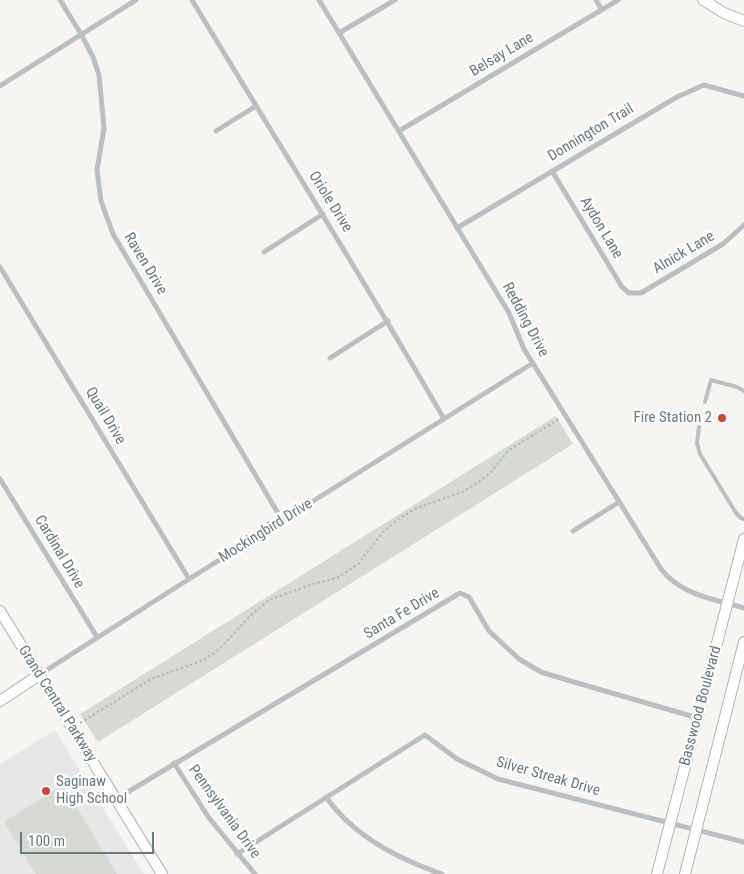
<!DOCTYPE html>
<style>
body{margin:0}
#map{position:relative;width:744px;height:874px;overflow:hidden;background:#f6f5f2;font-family:"Roboto Condensed",sans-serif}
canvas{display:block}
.scale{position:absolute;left:20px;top:832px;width:134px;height:22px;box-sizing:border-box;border:2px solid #677981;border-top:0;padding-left:6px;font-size:15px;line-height:18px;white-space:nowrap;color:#677981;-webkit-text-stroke:4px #fff;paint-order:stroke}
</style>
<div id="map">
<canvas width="744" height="874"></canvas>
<div class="scale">100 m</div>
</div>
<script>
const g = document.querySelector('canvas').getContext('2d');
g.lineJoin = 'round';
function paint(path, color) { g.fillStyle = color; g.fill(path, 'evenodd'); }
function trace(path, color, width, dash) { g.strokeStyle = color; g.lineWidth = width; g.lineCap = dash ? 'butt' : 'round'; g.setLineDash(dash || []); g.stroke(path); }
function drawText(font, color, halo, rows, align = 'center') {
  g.font = font + ' "Roboto Condensed",sans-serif'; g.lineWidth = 5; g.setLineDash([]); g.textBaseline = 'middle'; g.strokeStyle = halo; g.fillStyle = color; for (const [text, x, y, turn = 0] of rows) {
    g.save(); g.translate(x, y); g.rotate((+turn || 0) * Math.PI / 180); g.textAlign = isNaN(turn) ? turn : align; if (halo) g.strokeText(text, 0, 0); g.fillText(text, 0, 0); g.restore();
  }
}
paint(new Path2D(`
 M55,730L109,818L144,874H0V764Z`), '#e6e7e6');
paint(new Path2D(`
 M556,416L573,444L98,742L80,714Z
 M63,785L117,874H36L4,822Z`), '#d6dad2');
const secondary = new Path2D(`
 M703,0L724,13L744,21
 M0,611L162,874
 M0,701L39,675
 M657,874L744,539
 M685,874L744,642`);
trace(secondary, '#afb6b9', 12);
trace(new Path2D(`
 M80,723L151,679L201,661L216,652L228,640L249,617L269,600L313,584L337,578L358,564L383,532L398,519L417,508L462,492L476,484L491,472L509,450L559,419`), '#b5b9bb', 2, [2.5, 2.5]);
trace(new Path2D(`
 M705,402L711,380L737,387L744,391
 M699,427L697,443L700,454L736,513L741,518L744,519`), '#bac0c2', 4);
trace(new Path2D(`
 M60,0L81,34L93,57L99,75L104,128L97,170L101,201L113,234L282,520
 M192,0C276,140 363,278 444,419
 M319,0L509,313L524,349L661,569C681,595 713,599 744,608
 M596,0L602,10
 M339,33L395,0
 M0,86L136,0
 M216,131L256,106
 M399,131L618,0
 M552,171L622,287L629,293H641L723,244L744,225
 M457,228L677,97L704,85L744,96
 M264,252L323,214
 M0,267L189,579
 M330,358L388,321
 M0,479L97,637
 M573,531L619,502
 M39,675L189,579L533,363
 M174,763L209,818L255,874
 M326,797C353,836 398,859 442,874
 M116,799L460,593L469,597L489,631L519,659L541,672L567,680L698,718
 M237,854L425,735L457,759L498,779L744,842`), '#bac0c2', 5);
trace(secondary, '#fff', 10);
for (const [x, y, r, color] of [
 [722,418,5,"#d34435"],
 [46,791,5,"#d34435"]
]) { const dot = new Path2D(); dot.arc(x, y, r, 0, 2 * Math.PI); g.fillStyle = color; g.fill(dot); trace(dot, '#fff', 2); }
drawText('15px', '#677981', '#fff', [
 ["Belsay Lane",502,55,-31],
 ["Donnington Trail",591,133,-31],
 ["Oriole Drive",330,202,58],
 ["Aydon Lane",601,228,59],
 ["Alnick Lane",684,253,-31],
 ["Raven Drive",145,264,59],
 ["Redding Drive",525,320,62],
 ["Quail Drive",105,416,59],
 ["Mockingbird Drive",266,531,-32],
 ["Cardinal Drive",59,552,59],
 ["Santa Fe Drive",402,614,-31],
 ["Grand Central Parkway",57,704,58],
 ["Basswood Boulevard",701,706,-75],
 ["Silver Streak Drive",548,777,16],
 ["Pennsylvania Drive",224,812,54]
]);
drawText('15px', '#677981', '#fff', [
 ["Fire Station 2",712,418],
 ["Saginaw",56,782,"left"],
 ["High School",56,799,"left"]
], 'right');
</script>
